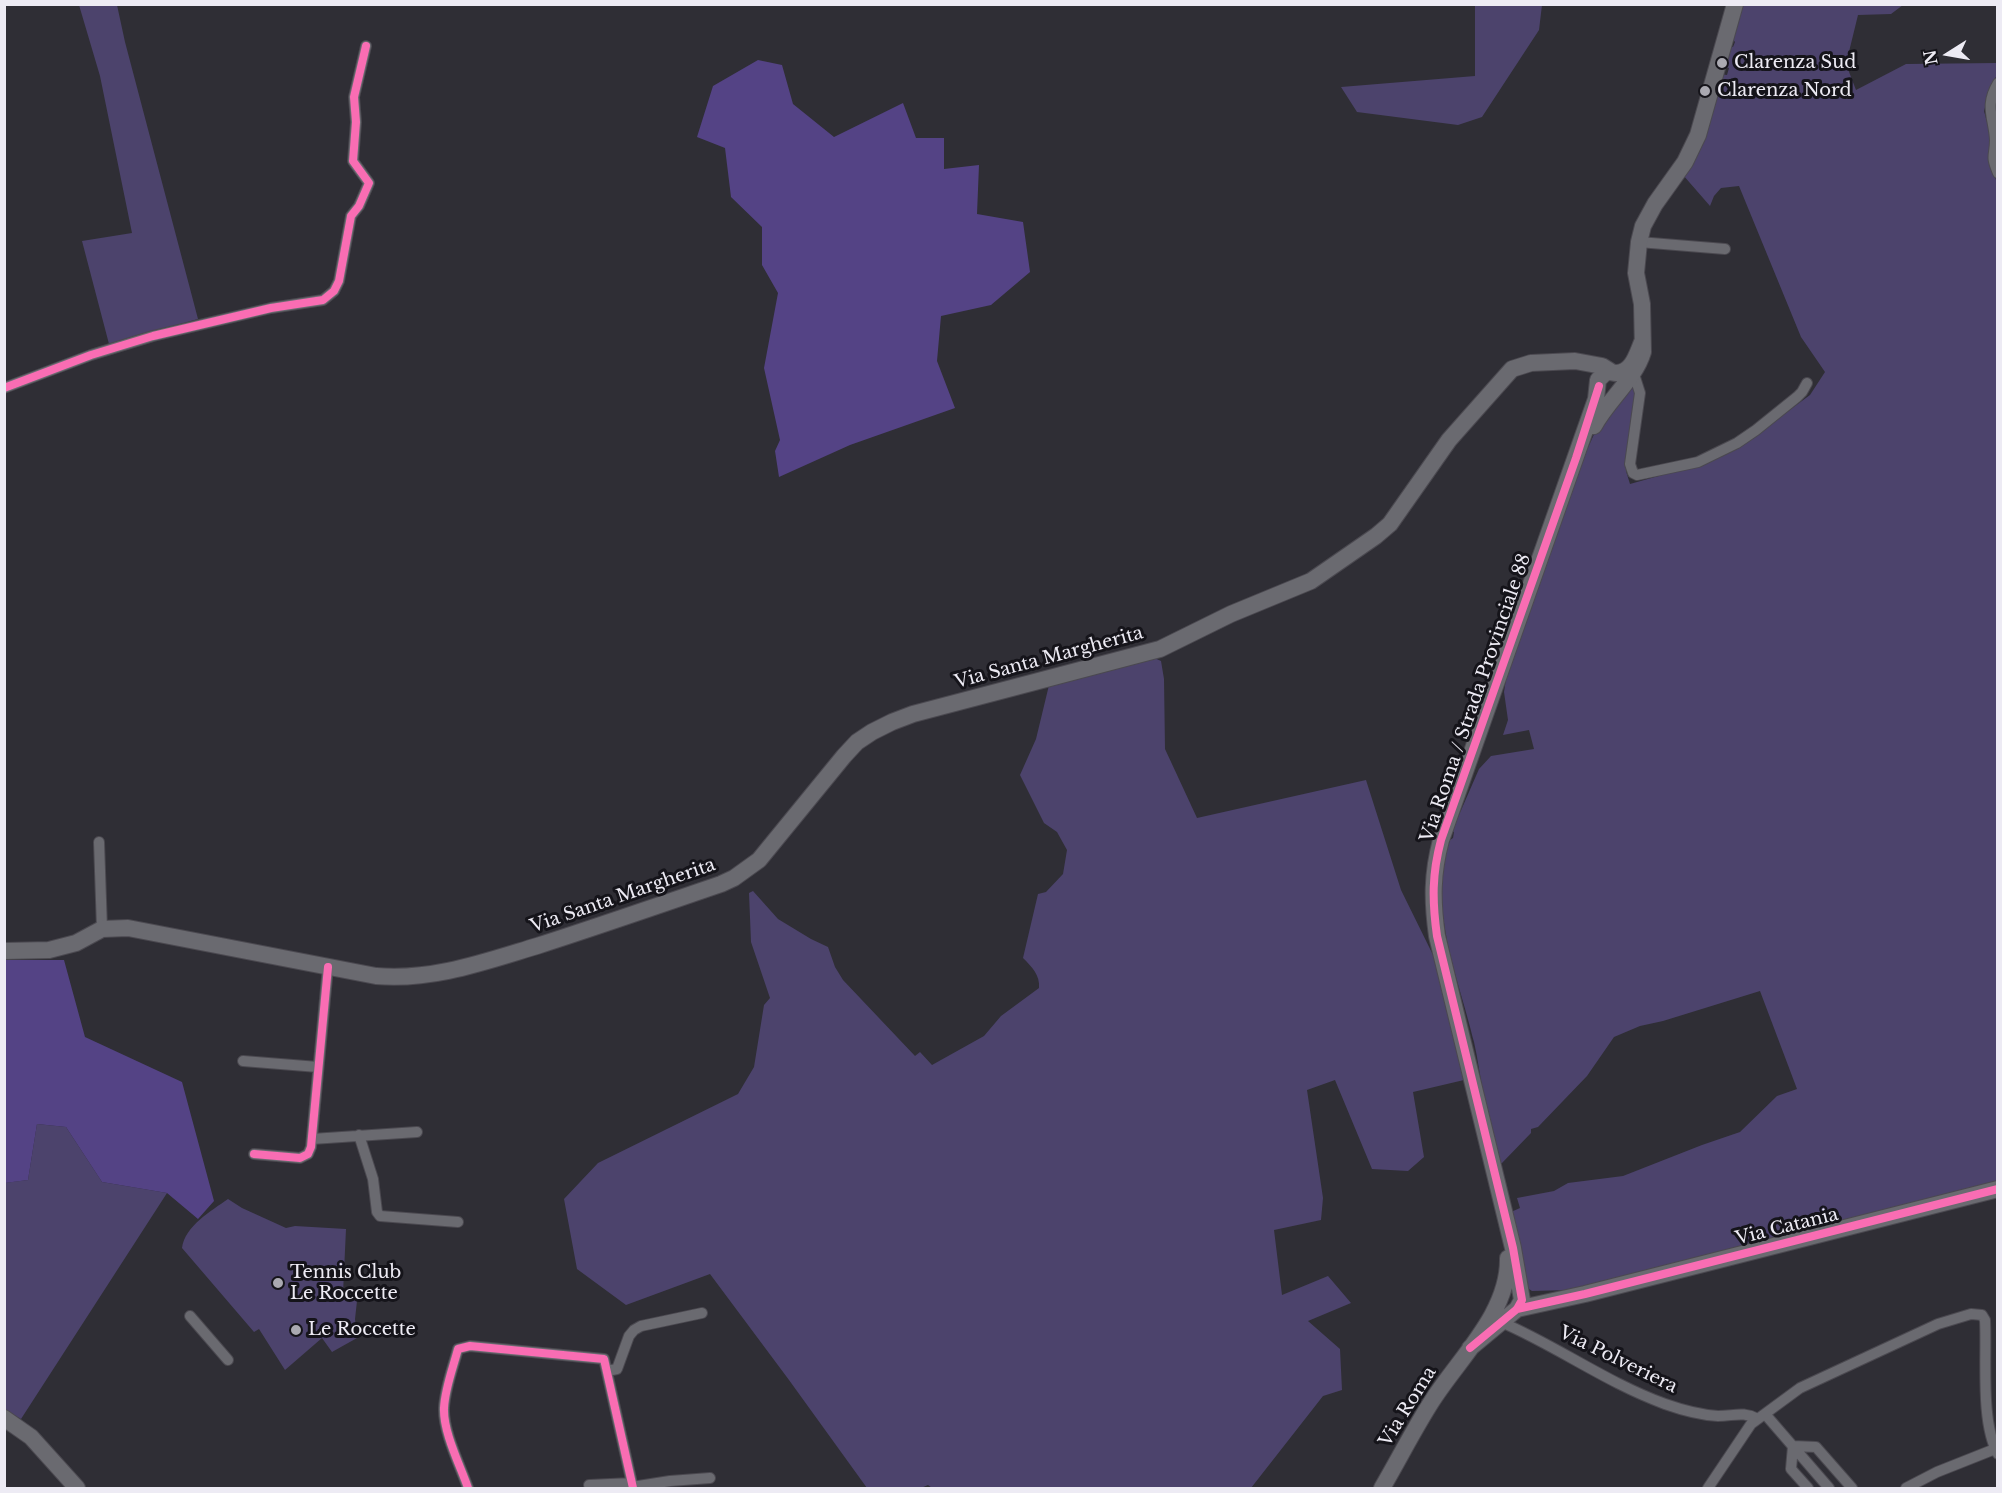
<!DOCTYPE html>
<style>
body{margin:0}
#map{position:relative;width:2002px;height:1493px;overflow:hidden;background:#2f2e35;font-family:"Libre Baskerville",serif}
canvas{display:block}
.frame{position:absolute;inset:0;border:6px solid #edebf4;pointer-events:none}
.north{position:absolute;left:1918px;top:24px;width:60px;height:60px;-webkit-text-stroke:4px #15141a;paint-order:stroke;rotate:259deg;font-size:16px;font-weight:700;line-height:24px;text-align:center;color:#edebf4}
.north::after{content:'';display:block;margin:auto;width:21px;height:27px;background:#edebf4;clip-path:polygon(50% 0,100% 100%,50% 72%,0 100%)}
</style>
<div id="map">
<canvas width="2002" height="1493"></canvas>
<div class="frame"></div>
<div class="north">N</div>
</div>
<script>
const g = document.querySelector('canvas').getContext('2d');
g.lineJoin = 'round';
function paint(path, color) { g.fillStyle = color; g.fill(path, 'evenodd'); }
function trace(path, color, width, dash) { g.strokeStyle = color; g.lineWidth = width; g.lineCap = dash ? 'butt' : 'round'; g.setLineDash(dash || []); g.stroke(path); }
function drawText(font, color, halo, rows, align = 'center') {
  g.font = font + ' "Libre Baskerville",serif'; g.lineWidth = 6; g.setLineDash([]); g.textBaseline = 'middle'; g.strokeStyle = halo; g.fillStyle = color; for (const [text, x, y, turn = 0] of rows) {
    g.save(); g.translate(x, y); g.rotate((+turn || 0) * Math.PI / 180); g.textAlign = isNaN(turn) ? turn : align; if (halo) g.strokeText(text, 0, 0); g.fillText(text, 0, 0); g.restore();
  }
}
paint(new Path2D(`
 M79,5H117L125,42L198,319L109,344L82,241L132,233L100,76Z
 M1475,5H1542L1539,30L1482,117L1458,125L1357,112L1341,87L1475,76Z
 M1740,5H1903L1891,14L1858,15L1846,64L1856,90L1906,64L1997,63V75L1991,86L1984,111L1990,133L1989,161L1998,185L1997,1182L1569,1290L1532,1291L1526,1287L1511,1212L1520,1208L1517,1198L1554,1191L1568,1183L1623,1176L1702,1145L1740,1132L1777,1096L1797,1089L1760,991L1663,1021L1640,1026L1614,1037L1587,1076L1538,1127L1531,1129V1133L1502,1163H1499C1494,1141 1488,1118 1484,1096C1480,1078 1478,1059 1474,1042C1458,974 1427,909 1450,840L1453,838L1454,832L1452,831L1479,769L1491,756L1534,749L1529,730L1503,735L1508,720L1504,692L1506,679L1586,452L1596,430L1633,379L1637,396L1626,461V471L1630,484L1701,464L1742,445L1810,395L1825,372L1801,337L1739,186L1721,188L1714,196L1710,206L1683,175L1720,74L1727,75L1729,68L1723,66L1729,46L1733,47L1735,42L1731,37Z
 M1150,656L1161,661L1164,679L1165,749L1197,818L1366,780L1401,890L1435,959L1464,1080L1413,1092L1424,1157L1408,1171L1372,1169L1335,1080L1307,1090L1323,1198L1321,1220L1274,1230L1282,1295L1328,1276L1351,1303L1308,1321L1340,1349L1342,1390L1323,1396L1251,1488H932L928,1485L921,1488H867L789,1380L710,1274L626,1305L577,1269L564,1199L598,1163L738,1094L754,1067L764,1005L770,998L751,942L749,893L753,891L778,919L811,939L828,947L835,967L843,980L915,1056L920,1052L932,1065L984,1036L1001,1016L1039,988C1040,975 1032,967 1023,958L1038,894L1046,892L1063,874L1067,850L1057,832L1044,823L1020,775L1036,739L1050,681Z
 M37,1124L66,1127L102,1182L167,1193L21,1419L5,1410L4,1183L28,1180Z
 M228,1199L242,1208L286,1228L295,1226L346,1229L343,1293L357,1301L355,1319L357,1338L332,1352L322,1338L285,1370L259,1329L254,1332L182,1248C185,1226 211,1211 228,1199Z`), '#4c436c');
paint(new Path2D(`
 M758,60L782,65L793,104L834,137L903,103L916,138H944V169L979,165L977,214L1023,222L1030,272L991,305L941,316L937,361L955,408L850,445L779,477L775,451L780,440L764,368L778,293L762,265V227L731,197L725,148L697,137L713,86Z
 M4,960H64L85,1037L182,1082L214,1201L198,1219L167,1193L102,1182L66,1127L37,1124L28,1180L5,1183Z`), '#544385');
const street = new Path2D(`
 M1998,83C1984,106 1994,118 1995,140C1995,157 1990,154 1998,173
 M1639,242L1725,249
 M1634,374L1640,393L1630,464L1633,473L1637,475L1698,462L1737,443L1756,430L1797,397L1802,392L1807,383
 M4,388L91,355L153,336L271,308L323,300L334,291L339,281L351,216L359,206L369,183L353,161L356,122L354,97L366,46
 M99,842L102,929
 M243,1061L318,1067
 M359,1135L373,1179L377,1212L380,1216L458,1222
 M312,1139L417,1132
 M254,1154L300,1158L308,1154L311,1147L328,967
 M190,1316L228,1360
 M1501,1322C1557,1346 1607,1383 1665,1404C1682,1410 1700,1415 1718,1416C1734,1416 1743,1411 1758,1419
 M607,1371L617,1369L629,1336L634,1330L641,1326L702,1313
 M1765,1414L1829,1488
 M589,1485L632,1483
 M632,1487L670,1481L710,1478
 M468,1488C460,1465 443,1432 444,1408C445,1388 453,1368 458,1349L470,1346L604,1359L633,1488
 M1708,1488L1751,1424L1800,1388L1938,1324L1971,1314L1982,1315L1985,1320C1987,1357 1980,1422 1998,1454
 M1808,1488L1791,1469L1793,1446L1816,1447L1852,1488
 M1906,1488L1937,1472L1995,1449`);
const secondary = new Path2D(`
 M1594,426C1608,400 1635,379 1643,352L1642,304L1636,273L1639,242L1643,226L1655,204L1685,162L1698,135L1735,4
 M4,951L49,950L76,943L102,929L128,928L376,976C432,981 484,962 537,946C599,926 660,905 721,884L734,878L759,860L844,756L857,742L872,732L892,722L913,714L1160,649L1231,614L1311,581L1376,536L1390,524L1449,440L1512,369L1531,363L1575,361L1602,366L1610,371
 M1517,1309L1585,1294L1998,1189
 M1470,1348L1517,1309L1522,1300L1513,1248L1437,936C1432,900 1432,874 1441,840L1596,399L1598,380L1606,372C1609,371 1613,373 1616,373C1632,373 1637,354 1642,342
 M4,1418L31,1437L77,1488
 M1382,1488C1399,1459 1414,1429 1432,1401C1460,1357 1509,1313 1508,1258`);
trace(street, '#4b4950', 12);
trace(secondary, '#4b4950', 18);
trace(street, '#6a6a70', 10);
trace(secondary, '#6a6a70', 16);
trace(new Path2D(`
 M4,388L91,355L153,336L271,308L323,300L334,291L339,281L351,216L359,206L369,183L353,161L356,122L354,97L366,46
 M254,1154L300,1158L308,1154L311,1147L328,967
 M1517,1309L1585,1294L1998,1189
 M1470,1348L1517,1309L1522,1300L1513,1248L1437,936C1432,900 1432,874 1441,840L1576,458L1599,386
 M468,1488C460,1465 443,1432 444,1408C445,1388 453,1368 458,1349L470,1346L604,1359L633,1488`), '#f96db3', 8);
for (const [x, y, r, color] of [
 [1722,63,6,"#aaa9b1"],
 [1705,91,6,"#aaa9b1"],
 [278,1283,6,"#aaa9b1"],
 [296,1330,6,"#aaa9b1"]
]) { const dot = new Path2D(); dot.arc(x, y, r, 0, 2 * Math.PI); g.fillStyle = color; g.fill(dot); trace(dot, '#15141a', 2); }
drawText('18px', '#edebf4', '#15141a', [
 ["Clarenza Sud",1734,63],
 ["Clarenza Nord",1717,91],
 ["Tennis Club",290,1273],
 ["Le Roccette",290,1294],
 ["Le Roccette",308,1330]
], 'left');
drawText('18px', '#edebf4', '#15141a', [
 ["Via Santa Margherita",1049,658,-15],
 ["Via Roma / Strada Provinciale 88",1476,698,-71],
 ["Via Santa Margherita",623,896,-19],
 ["Via Catania",1787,1227,-14],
 ["Via Polveriera",1618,1360,26],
 ["Via Roma",1408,1407,-58]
]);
</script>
